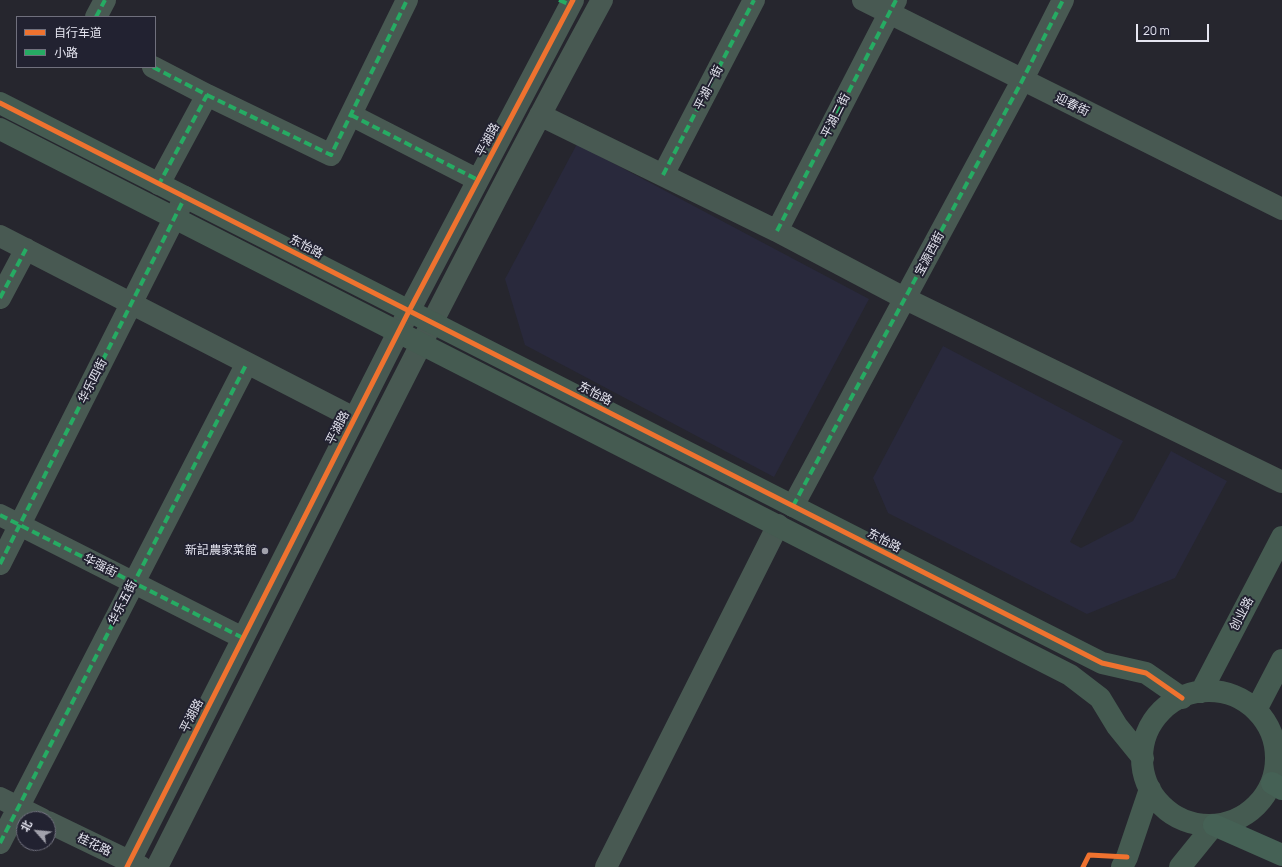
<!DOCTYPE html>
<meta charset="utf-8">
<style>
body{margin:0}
#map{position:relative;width:1282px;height:867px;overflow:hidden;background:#26262e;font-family:Manrope,"Noto Sans SC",sans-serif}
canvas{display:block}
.legend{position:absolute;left:16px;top:16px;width:140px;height:52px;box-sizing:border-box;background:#222231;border:1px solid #70707d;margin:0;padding:5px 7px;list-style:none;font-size:12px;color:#e5e5f0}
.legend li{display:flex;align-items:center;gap:8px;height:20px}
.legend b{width:20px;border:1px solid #70707d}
.north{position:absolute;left:16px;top:811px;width:40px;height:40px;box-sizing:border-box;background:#222231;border:1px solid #70707d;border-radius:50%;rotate:297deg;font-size:11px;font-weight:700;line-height:16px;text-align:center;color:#e5e5f0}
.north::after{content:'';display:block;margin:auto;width:14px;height:18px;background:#a2a2ac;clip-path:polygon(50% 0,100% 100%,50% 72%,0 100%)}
.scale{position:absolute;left:1136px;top:24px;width:73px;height:18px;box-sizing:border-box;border:2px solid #e5e5f0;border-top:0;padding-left:5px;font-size:12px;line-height:14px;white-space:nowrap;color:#e5e5f0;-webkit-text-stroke:3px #222231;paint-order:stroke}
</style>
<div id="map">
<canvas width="1282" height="867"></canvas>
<ul class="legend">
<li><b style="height:5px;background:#ef722f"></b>自行车道</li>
<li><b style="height:5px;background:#26ab63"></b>小路</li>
</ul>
<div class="north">北</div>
<div class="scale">20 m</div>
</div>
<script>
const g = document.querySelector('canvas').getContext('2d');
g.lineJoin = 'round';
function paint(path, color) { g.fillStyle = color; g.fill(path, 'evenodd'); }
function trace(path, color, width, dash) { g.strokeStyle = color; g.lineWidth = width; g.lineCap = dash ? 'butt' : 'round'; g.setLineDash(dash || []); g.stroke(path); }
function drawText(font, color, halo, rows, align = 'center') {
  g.font = font + ' Manrope,"Noto Sans SC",sans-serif'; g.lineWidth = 4; g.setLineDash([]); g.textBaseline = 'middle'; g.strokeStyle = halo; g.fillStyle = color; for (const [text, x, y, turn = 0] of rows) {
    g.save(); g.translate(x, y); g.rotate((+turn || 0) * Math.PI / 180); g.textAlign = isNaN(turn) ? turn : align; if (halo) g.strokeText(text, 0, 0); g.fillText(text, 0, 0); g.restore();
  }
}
paint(new Path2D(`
 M577,144L869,299L774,477L525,345L505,279Z
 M943,346L1123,441L1070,542L1081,548L1133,521L1171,451L1227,481L1175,578L1087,614L888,513L873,478Z`), '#29293c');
trace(new Path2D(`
 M863,0L1282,209
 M96,17L105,0
 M153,67L207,95L159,184
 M207,95L331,155L407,0
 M351,115L478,180
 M540,115L777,231L906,299L1282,482
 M663,175L754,0
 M777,231L896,0
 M0,236L354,418
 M0,298L26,249
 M793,506L1022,81L1063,0
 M0,515L243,638
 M0,564L185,197
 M0,798L42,819
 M48,822L141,867
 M0,843L247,363
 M127,867L409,311L573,0
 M157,867C304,577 447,285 602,0
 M606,867L778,525`), '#485952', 22);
trace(new Path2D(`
 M0,103L1102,663L1146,673L1182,698
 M0,129L1070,675L1100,698L1117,726L1143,758
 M1142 758a67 67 0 1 1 134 0a67 67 0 1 1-134 0Z
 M1201,692L1282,537
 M1256,710L1282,660
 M1122,867L1127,857L1150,789
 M1180,867L1214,825`), '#455b51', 22);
trace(new Path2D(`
 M1272,783L1282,789
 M1214,825L1282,855`), '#456155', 22);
trace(new Path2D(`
 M559,0L571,5
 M96,17L105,0
 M153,67L207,95L159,184
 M207,95L331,155L407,0
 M351,115L478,180
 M663,175L754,0
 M777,231L896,0
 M0,298L26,249
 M793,506L1022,81L1063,0
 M0,515L243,638
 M0,564L185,197
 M0,843L247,363`), '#26ab63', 4, [8, 4]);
trace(new Path2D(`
 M0,103L1102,663L1146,673L1182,698
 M127,867L409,311L573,0
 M1083,867L1089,855L1127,857`), '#ef722f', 5);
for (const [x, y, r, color] of [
 [265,551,4,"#a2a2ac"]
]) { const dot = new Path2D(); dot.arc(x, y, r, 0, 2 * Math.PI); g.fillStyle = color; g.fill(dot); trace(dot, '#222231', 1.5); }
drawText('12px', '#e5e5f0', '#222231', [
 ["平湖一街",709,88,-63],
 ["迎春街",1072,105,26],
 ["平湖二街",836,116,-63],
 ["平湖路",488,140,-62],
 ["东怡路",306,247,27],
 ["宝源西街",930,254,-62],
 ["华乐四街",93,381,-63],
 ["东怡路",595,394,27],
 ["平湖路",338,428,-63],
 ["东怡路",884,541,27],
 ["华强街",100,566,27],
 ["华乐五街",123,603,-63],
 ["创业路",1242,614,-62],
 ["平湖路",192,716,-63],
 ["桂花路",94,845,26]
]);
drawText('12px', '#e5e5f0', '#222231', [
 ["新記農家菜館",257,551]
], 'right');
</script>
